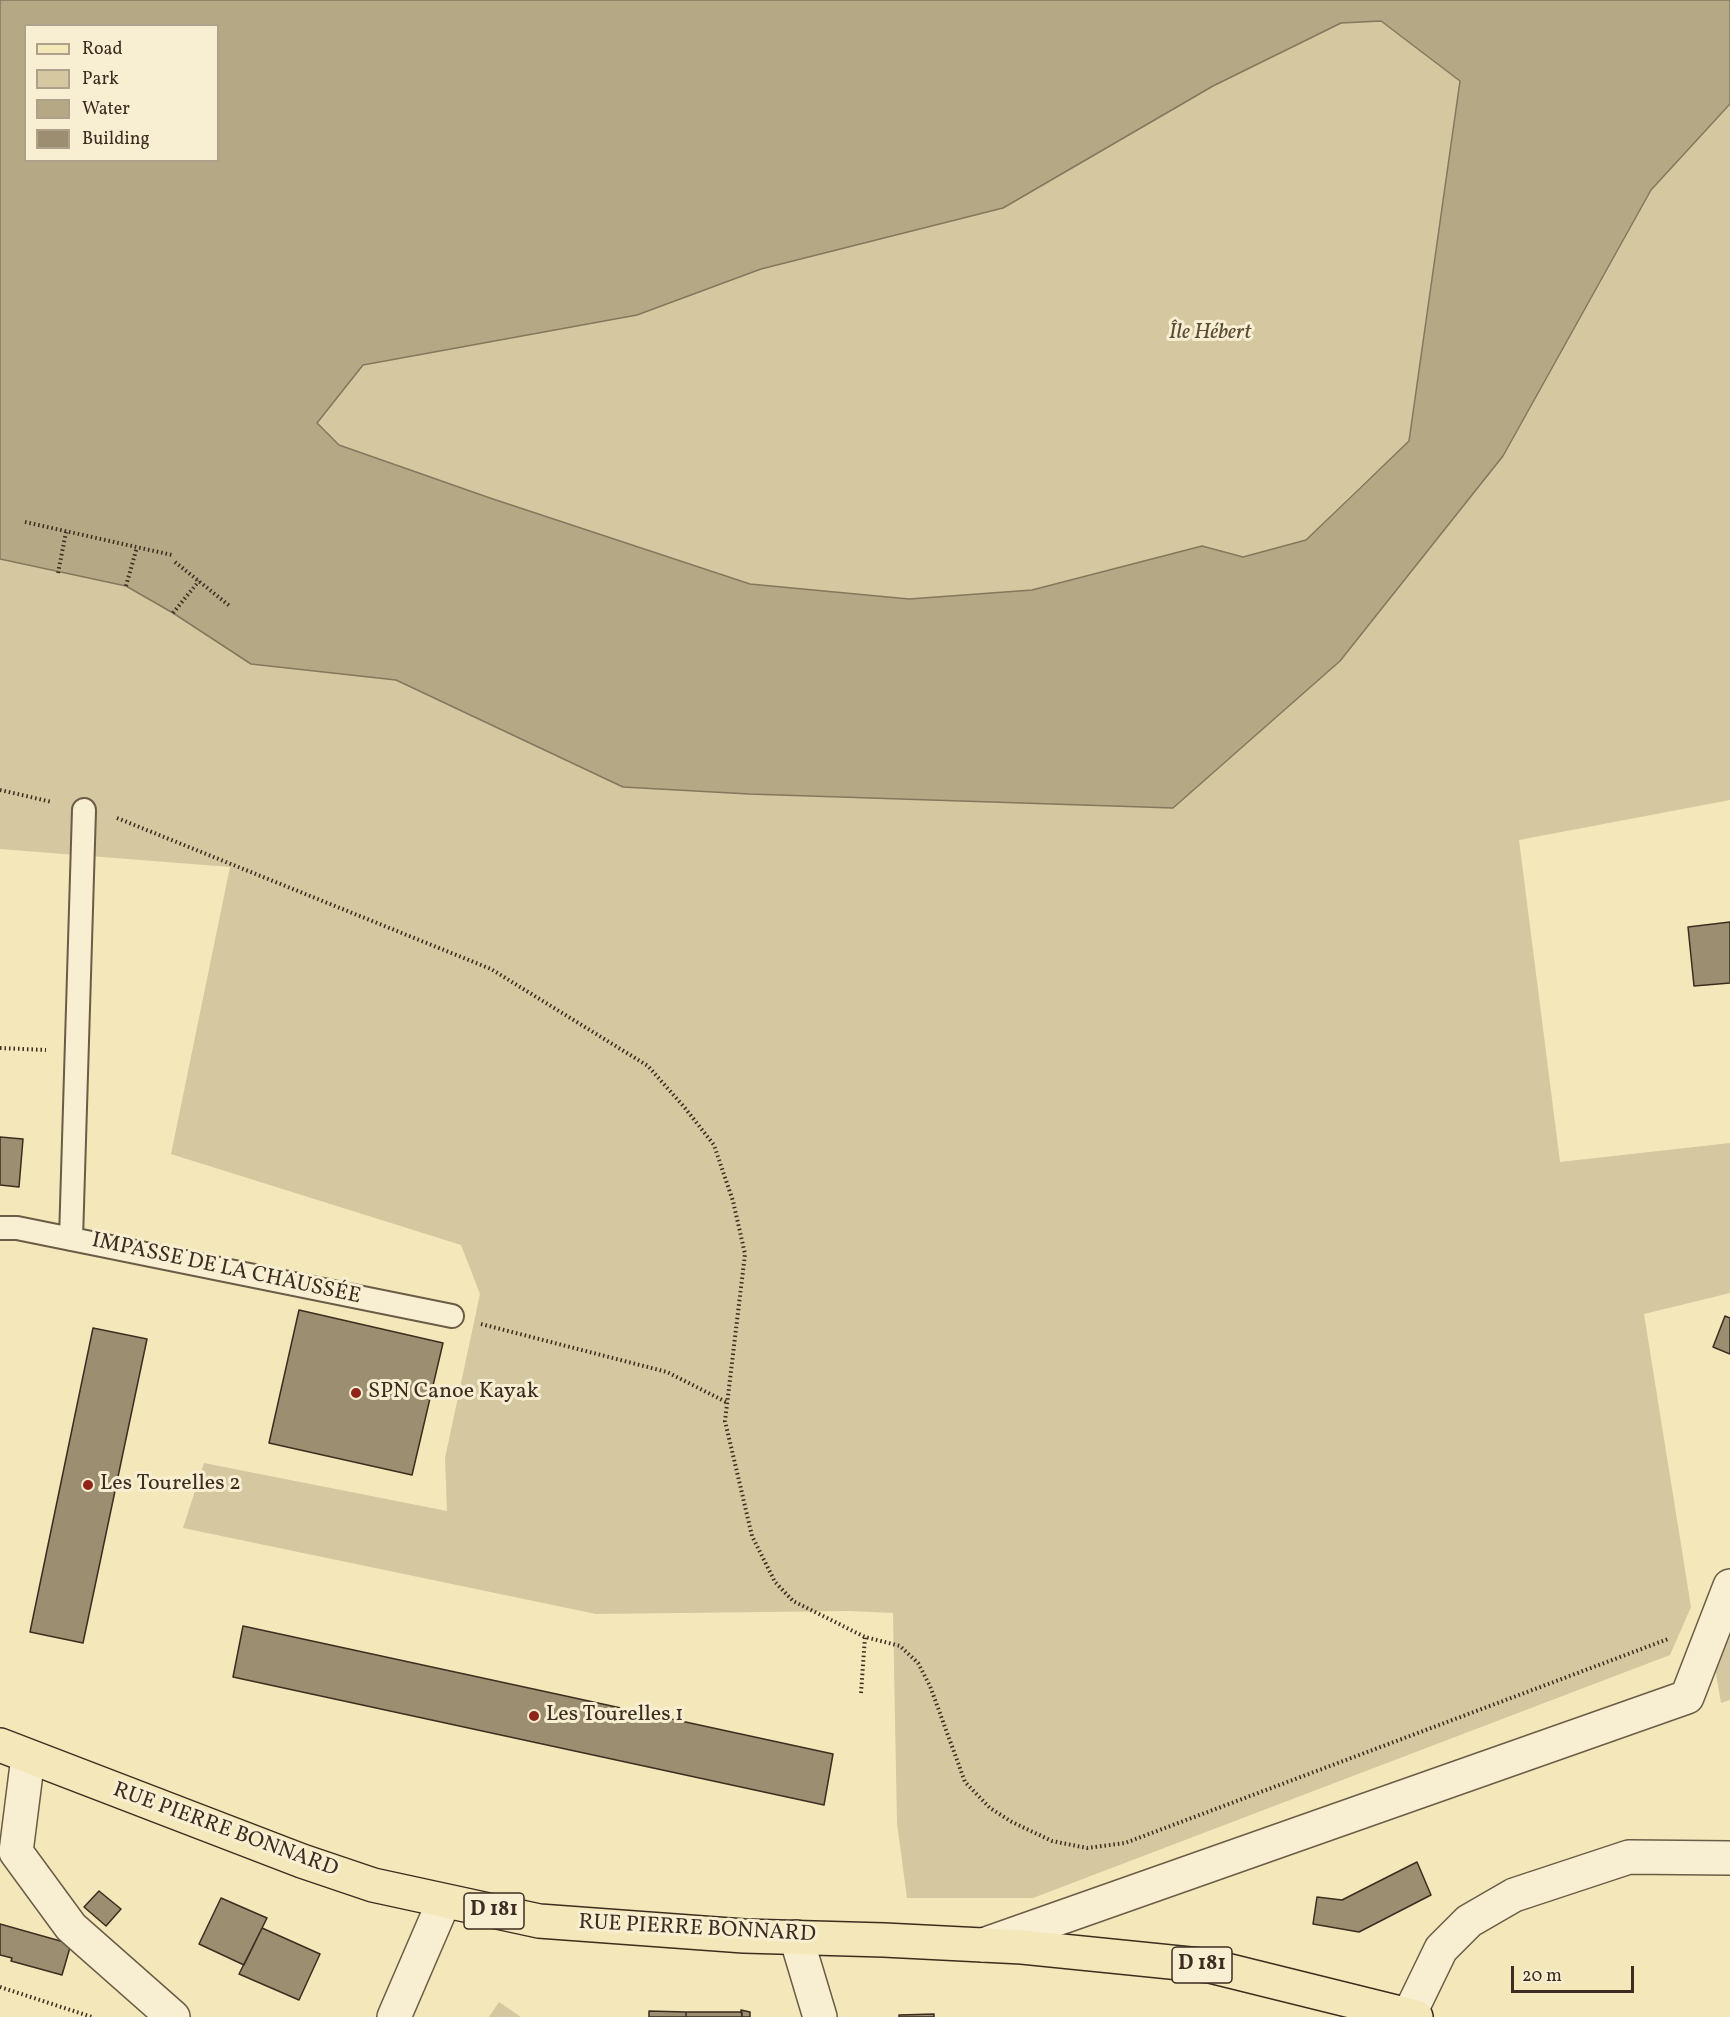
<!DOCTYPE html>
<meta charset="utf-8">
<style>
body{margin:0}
#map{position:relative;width:1730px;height:2017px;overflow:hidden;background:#f4e7b9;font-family:Vollkorn,serif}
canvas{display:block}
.legend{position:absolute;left:24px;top:24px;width:195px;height:138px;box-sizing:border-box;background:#f8efd2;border:2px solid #ada18b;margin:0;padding:8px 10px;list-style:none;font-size:18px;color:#3c2d20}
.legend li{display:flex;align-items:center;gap:12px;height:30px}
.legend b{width:30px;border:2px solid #ada18b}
.scale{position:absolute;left:1511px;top:1966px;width:123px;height:27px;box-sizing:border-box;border:3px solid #3c2d20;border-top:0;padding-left:8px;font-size:18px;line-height:21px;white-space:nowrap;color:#3c2d20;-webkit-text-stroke:4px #f8efd2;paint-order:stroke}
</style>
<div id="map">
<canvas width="1730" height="2017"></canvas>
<ul class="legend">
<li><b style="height:8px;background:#f4e7b9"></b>Road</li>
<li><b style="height:16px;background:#d5c79f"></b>Park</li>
<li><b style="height:16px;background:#b5a885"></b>Water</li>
<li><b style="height:16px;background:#9c8e70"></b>Building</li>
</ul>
<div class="scale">20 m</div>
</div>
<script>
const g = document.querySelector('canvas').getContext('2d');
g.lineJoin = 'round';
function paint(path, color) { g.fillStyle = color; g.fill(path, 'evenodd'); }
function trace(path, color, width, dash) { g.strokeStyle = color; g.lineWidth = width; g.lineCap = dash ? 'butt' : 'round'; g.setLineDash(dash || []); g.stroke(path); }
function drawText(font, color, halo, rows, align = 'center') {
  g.font = font + ' Vollkorn,serif'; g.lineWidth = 6; g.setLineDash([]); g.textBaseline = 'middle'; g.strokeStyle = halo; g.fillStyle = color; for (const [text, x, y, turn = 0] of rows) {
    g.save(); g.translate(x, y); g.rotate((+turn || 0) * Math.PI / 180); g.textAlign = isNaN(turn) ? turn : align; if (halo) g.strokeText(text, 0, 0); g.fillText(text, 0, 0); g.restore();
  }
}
paint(new Path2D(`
 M1380,21L1460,81L1409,441L1353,493L1306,540L1243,557L1202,546L1032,590L909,599L750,584L490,498L339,445L316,423L363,365L637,315L761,269L1213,86L1341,23Z
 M1730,104V800L1519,840L1560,1162L1730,1143V1293L1644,1314L1691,1607L1670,1655L1033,1898H907L897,1823L893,1613L850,1611L596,1614L183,1528L204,1463L447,1511L445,1458L480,1294L461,1245L171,1154L230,867L0,849V559L126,586L173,613L251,664L396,680L623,787L749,794L1173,808L1503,456L1651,190Z
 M1730,1620V1700L1721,1703L1713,1656Z
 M499,2002L521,2017H489Z`), '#d5c79f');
const water = new Path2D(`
 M0,0H1730V104L1651,190L1503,456L1340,661L1173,808L749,794L623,787L396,680L251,664L173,613L126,586L0,559ZM1381,21L1460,81L1409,441L1306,540L1243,557L1202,546L1032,590L909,599L750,584L490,498L339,445L317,423L363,365L637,315L761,269L1003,208L1213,86L1341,23ZM26,26H218V160H26Z`);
paint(water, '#b5a885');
trace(water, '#85775d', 1.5);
const building = new Path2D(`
 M1730,922V983L1694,986L1688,927Z
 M0,1137L23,1139L19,1187L0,1185Z
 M299,1310L443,1343L412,1475L269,1443Z
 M1725,1316L1730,1318V1354L1713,1347Z
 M93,1328L147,1339L83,1643L30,1632Z
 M243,1626L833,1754L824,1805L233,1677Z
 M1417,1862L1431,1895L1359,1932L1313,1924L1317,1897L1342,1900Z
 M99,1891L121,1909L106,1926L84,1907Z
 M221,1898L267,1918L244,1965L199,1944Z
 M0,1924L71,1944L62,1975L11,1961L12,1958L0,1955Z
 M262,1928L320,1954L299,2000L239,1974Z
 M741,2010L750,2012V2017H742Z
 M649,2011L686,2012V2017H649Z
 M686,2012H742V2017H686Z
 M934,2014V2017H899V2015Z`);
paint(building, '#9c8e70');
trace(building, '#3c2d20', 1.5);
const service = new Path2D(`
 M0,1228H17L452,1316
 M71,1239L84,810`);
const minor = new Path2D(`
 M28,1757L16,1852L71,1927L173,2017
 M796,1937L820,2017
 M983,1945L1687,1697L1730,1586
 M1409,2015L1441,1949L1469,1921L1514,1895L1629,1857L1730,1858
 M394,2017L444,1901`);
const primary = new Path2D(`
 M0,1745L302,1861L373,1885L539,1921L744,1936L884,1940L1022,1947L1210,1966L1416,2017`);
trace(service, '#6a5c46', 26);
trace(minor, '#6a5c46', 36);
trace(primary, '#3c2d20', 36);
trace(new Path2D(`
 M25,522L172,555
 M175,562L231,607
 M58,573L66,532
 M126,586L137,547
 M173,613L199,581
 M0,790L52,802
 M117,818L491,969L648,1066L685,1108L714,1145L733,1201L745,1254L725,1421L752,1536L775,1582L793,1601L865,1637L900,1646L918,1663L930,1686L965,1782L990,1808L1012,1822L1052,1841L1087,1848L1125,1843L1668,1639
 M0,1048L46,1050
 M481,1324L667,1372L728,1403
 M861,1693L865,1637
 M0,1987L92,2017`), '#3c2d20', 4, [1.5, 3]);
trace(service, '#f8efd2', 22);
trace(minor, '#f8efd2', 33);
trace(primary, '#f4e7b9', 33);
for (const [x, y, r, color] of [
 [356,1393,6,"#8f2418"],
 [88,1485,6,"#8f2418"],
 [534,1716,6,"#8f2418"]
]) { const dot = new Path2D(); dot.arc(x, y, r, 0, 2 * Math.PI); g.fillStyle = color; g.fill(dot); trace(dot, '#f8efd2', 2); }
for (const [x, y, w] of [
 [494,1911,60],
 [1202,1965,60]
]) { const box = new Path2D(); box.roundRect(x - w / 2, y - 18, w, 36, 4.5); g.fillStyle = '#f8efd2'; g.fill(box); trace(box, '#3c2d20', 1.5); }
drawText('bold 21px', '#3c2d20', null, [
 ["D 181",494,1911],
 ["D 181",1202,1965]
]);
drawText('italic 22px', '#5b4c39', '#f8efd2', [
 ["Île Hébert",1210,334]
]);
drawText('22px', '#3c2d20', '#f8efd2', [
 ["IMPASSE DE LA CHAUSSÉE",226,1270,12],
 ["RUE PIERRE BONNARD",225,1831,20],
 ["RUE PIERRE BONNARD",697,1930,3]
]);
drawText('22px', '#3c2d20', '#f8efd2', [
 ["SPN Canoe Kayak",368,1393],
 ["Les Tourelles 2",100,1485],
 ["Les Tourelles 1",546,1716]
], 'left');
</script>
